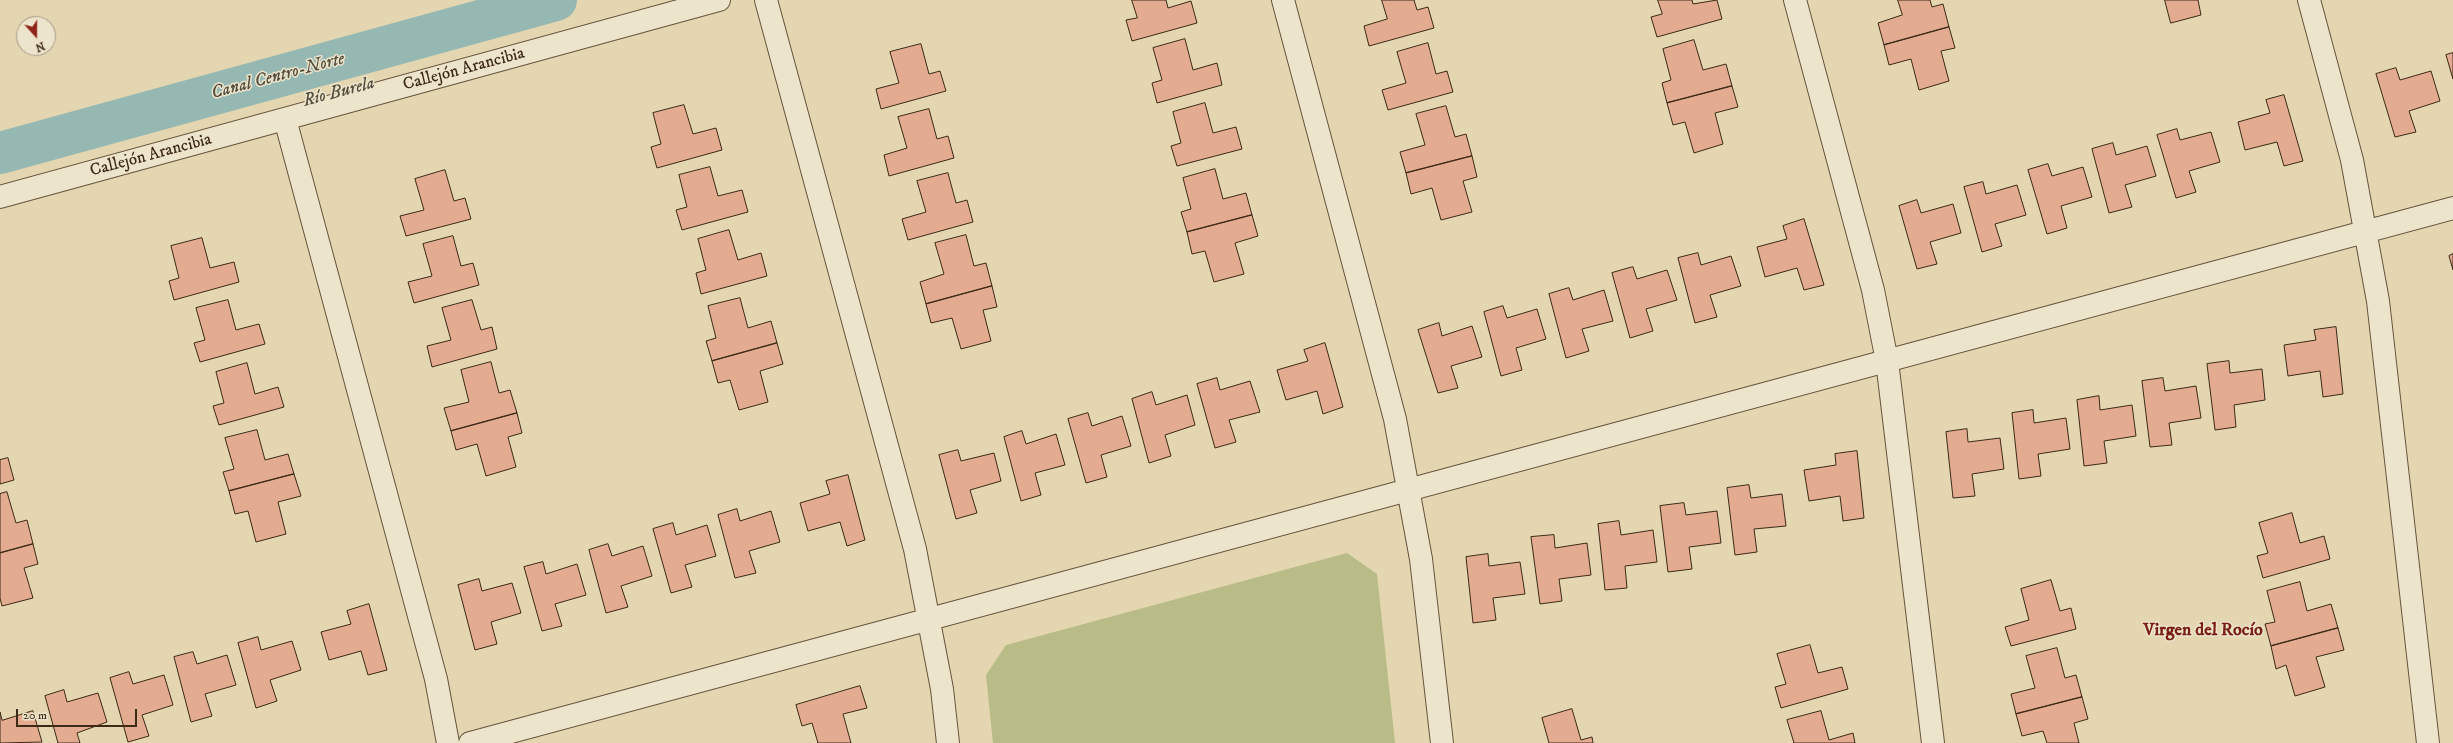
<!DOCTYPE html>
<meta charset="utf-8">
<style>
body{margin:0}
#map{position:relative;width:2453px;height:743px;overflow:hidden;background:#e3d6b0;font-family:"IM FELL DW Pica",serif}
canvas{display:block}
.north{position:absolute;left:16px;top:16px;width:40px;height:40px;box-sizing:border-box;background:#ede4cc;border:1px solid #a69983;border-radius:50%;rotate:159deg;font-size:11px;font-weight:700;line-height:16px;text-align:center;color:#3c2916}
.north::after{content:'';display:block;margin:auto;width:14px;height:18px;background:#8f2418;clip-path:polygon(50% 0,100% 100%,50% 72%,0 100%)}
.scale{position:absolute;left:16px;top:709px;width:121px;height:18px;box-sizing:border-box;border:2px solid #3c2916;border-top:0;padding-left:5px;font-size:12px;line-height:14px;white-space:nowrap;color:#3c2916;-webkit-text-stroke:3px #ede4cc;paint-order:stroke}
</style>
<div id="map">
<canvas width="2453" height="743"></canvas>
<div class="north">N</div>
<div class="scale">20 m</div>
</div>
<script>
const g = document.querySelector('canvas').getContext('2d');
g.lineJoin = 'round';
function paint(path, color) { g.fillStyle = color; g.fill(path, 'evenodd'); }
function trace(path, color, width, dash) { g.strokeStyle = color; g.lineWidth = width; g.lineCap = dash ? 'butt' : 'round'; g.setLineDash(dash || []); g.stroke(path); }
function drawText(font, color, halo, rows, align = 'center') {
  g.font = font + ' "IM FELL DW Pica",serif'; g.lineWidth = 3; g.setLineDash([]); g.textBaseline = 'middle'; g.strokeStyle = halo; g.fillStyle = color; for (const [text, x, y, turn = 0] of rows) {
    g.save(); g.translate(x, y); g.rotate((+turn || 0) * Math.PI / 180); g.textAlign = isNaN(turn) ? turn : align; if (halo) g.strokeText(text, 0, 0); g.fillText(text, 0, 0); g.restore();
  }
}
paint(new Path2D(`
 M1347,553L1377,574L1395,743H993L986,675L1006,645Z`), '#b9bc87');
trace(new Path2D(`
 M0,153L556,0`), '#96b8b2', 42);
const building = new Path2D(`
 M1132,0H1166L1168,8L1191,1L1197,23L1132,41L1126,20L1137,18Z
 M1382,0H1414L1417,10L1428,7L1434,28L1369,46L1364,26L1387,19Z
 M1658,0H1692L1693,4L1717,0L1722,19L1657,37L1651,17L1662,14Z
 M1898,0H1930L1932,7L1943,4L1949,27L1884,45L1878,23L1902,15Z
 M2165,0H2198L2201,15L2171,23Z
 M1949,27L1955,48L1941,51L1949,81L1919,90L1911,59L1889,65L1884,45Z
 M1185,39L1193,70L1217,63L1222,85L1157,103L1152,83L1162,80L1153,48Z
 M1694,40L1703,70L1726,64L1732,86L1667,103L1662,83L1671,80L1663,49Z
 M1428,43L1436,74L1447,71L1453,92L1388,110L1382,90L1406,83L1397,52Z
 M921,44L929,74L940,71L946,91L881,109L876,89L899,83L890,52Z
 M2453,53V79L2446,55Z
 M2396,68L2400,80L2431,71L2440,101L2409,111L2416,132L2395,137L2376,74Z
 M1732,86L1738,107L1715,113L1723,144L1694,153L1685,122L1673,125L1667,103Z
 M2284,95L2303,161L2284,166L2277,142L2245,150L2238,122L2270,113L2266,100Z
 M1205,103L1213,133L1236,127L1242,149L1177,166L1171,146L1181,143L1173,112Z
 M684,105L693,134L716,128L722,150L657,168L651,147L661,144L653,113Z
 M1446,106L1455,137L1466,134L1472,156L1406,173L1400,152L1425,145L1416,114Z
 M929,109L937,139L948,136L954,158L889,176L884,155L907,148L898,117Z
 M2177,129L2180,140L2211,132L2220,162L2189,171L2196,192L2176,198L2157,135Z
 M2113,143L2116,155L2147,146L2156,176L2125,185L2132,207L2109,213L2092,149Z
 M1472,156L1477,177L1463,181L1472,212L1441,220L1432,188L1411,194L1406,173Z
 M2048,164L2052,176L2083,167L2092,197L2061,206L2067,228L2047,234L2028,170Z
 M710,167L718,196L742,190L748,212L682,230L676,210L687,207L679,175Z
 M1215,169L1223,199L1246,193L1252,215L1187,232L1181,212L1191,209L1183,178Z
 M445,170L454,201L465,198L471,219L406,236L400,216L424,210L415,179Z
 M948,173L956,203L967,200L973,222L908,240L902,219L926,212L917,181Z
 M1983,182L1986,194L2017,185L2026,215L1995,224L2002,246L1982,252L1964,187Z
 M1917,200L1921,213L1953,204L1961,233L1930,242L1937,264L1917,269L1899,206Z
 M1252,215L1258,236L1235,243L1244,274L1214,282L1205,251L1192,254L1187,232Z
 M1804,219L1824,285L1804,290L1797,268L1765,277L1757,247L1787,239L1783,226Z
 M729,230L738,260L761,253L767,276L701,294L696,273L706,270L698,239Z
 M966,235L974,266L986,263L992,286L926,304L920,282L944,274L935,243Z
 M453,236L461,266L473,263L479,285L414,303L408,282L432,276L423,244Z
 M202,238L210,268L234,262L239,282L174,300L169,281L179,278L171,246Z
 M1698,253L1701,265L1731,256L1741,286L1710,295L1717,317L1695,323L1678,258Z
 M2453,254V270L2449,256Z
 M1633,267L1637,279L1667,270L1677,300L1646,309L1653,331L1630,338L1612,273Z
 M992,286L997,307L983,310L991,341L961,349L952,318L931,323L926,304Z
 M1569,288L1573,300L1604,290L1613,321L1582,329L1589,351L1566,358L1549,294Z
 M740,298L748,328L771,321L777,343L712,361L706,341L716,338L708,306Z
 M228,300L236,330L259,324L265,344L200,362L194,343L205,340L196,308Z
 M472,300L481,330L492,327L497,349L432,367L427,346L451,340L442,308Z
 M1503,306L1507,318L1537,309L1546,339L1516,348L1522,370L1501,376L1484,312Z
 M1439,323L1442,336L1472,326L1482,357L1451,366L1458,388L1438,393L1418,330Z
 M2336,327L2343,394L2323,397L2320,371L2288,376L2284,345L2316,340L2314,330Z
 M777,343L783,364L760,371L768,402L739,410L730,380L718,383L712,361Z
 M1325,343L1343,407L1323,414L1317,391L1286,400L1277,370L1308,361L1304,350Z
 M2229,361L2230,373L2262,369L2265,400L2234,405L2236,427L2215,430L2207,364Z
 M491,362L499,393L510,390L517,413L451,431L444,408L469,402L461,370Z
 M247,363L255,394L278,387L284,407L219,425L213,406L224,403L216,372Z
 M1217,378L1220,390L1250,381L1260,412L1229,420L1236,442L1215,448L1197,384Z
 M2163,378L2165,391L2196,386L2201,418L2169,423L2172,445L2150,447L2142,381Z
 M1152,392L1156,405L1187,395L1195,425L1165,435L1171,456L1149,463L1132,399Z
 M2099,396L2100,410L2132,405L2136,436L2104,441L2107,463L2084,466L2077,400Z
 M2033,410L2034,423L2066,418L2070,449L2038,454L2041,476L2019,479L2012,413Z
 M517,413L522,433L508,437L516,467L486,476L477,444L456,450L451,431Z
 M1088,413L1092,426L1122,416L1131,446L1101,455L1107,477L1086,483L1068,419Z
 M1967,429L1968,442L2000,438L2004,469L1972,474L1975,496L1953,498L1946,432Z
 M257,430L265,460L288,454L294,474L229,491L223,472L234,469L225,438Z
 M1022,431L1026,444L1056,434L1065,465L1035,473L1041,495L1021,501L1004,437Z
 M958,450L961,461L994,453L1001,481L970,490L977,513L956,519L939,455Z
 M1857,451L1864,518L1843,521L1840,496L1809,501L1804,470L1836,465L1835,454Z
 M8,458L14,480L0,484V460Z
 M294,474L301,496L278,502L286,534L256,542L248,511L235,514L229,491Z
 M848,475L865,540L847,546L840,522L808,531L800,503L830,494L826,481Z
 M1749,485L1751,498L1782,494L1786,526L1754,529L1757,552L1735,555L1727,488Z
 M7,492L16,523L27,520L33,544L0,553V494Z
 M1684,503L1686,515L1717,511L1721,543L1689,547L1692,569L1668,572L1660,506Z
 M737,509L740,521L771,511L780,542L749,551L756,573L735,578L718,515Z
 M2292,513L2300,543L2324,536L2330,559L2263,578L2257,556L2268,553L2259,523Z
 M1619,521L1621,535L1653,530L1657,562L1625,566L1627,588L1605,590L1598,524Z
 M673,523L676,535L707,525L716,556L685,565L692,587L671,593L653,529Z
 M1554,535L1555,548L1587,543L1591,575L1559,579L1562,601L1540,604L1531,537Z
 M33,544L38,564L24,568L33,598L2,606L0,598V553Z
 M608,544L612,556L643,546L652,576L621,586L628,607L606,613L589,550Z
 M1488,554L1489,566L1520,562L1525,594L1493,598L1496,620L1473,623L1466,557Z
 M543,562L546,574L577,564L586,595L555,604L562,626L542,631L524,567Z
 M479,579L482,591L512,583L521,613L491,622L497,644L475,650L458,585Z
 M2051,580L2060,611L2071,608L2076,629L2011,646L2005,627L2029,620L2021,589Z
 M2300,582L2307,611L2331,604L2338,628L2271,646L2265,624L2275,622L2267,591Z
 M369,604L387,670L368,675L361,651L329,660L321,632L351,624L347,611Z
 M2338,628L2344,650L2316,657L2325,687L2295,696L2286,665L2276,669L2271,646Z
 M258,637L261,650L292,641L301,670L270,680L277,701L256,708L238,643Z
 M1810,645L1818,673L1842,667L1848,689L1781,708L1775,687L1786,684L1777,654Z
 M2057,648L2065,678L2076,675L2082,697L2016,714L2011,694L2035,688L2026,656Z
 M193,652L197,664L227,655L236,685L205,694L212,716L191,722L174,657Z
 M129,672L133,684L164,675L173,705L142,715L149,736L128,742L110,678Z
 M860,686L867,708L843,714L851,743H818L812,723L802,726L796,705Z
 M64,690L67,702L98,693L107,722L77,733L80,743H58L45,696Z
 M2082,697L2088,719L2074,723L2079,743H2047L2043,731L2022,736L2016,714Z
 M1572,709L1581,740L1592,737L1593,743H1549L1542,718Z
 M33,711L42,742L0,743V712L2,720Z
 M1821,711L1829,740L1853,733L1855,743H1794L1787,720Z`);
paint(building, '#e3ab90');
trace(building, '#3c2916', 1);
const minor = new Path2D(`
 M766,0L915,549L942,689L948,743
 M1283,0L1395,419L1421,559L1442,743
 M1795,0L1873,290L1887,361L1933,743
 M2309,0L2352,160L2378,301L2428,743
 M285,119L436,679L448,743
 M0,197L719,0
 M470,743L2453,208`);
trace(minor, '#66543c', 24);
trace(minor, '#ede4cc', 22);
drawText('17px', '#3c2916', '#ede4cc', [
 ["Callejón Arancibia",464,70,-15],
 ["Callejón Arancibia",151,156,-15]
]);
drawText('italic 18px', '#524d3d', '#ede4cc', [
 ["Canal Centro-Norte",278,77,-15],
 ["Río Burela",339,93,-15]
]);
drawText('bold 18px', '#7a1f14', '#ede4cc', [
 ["Virgen del Rocío",2203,631]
]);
</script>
